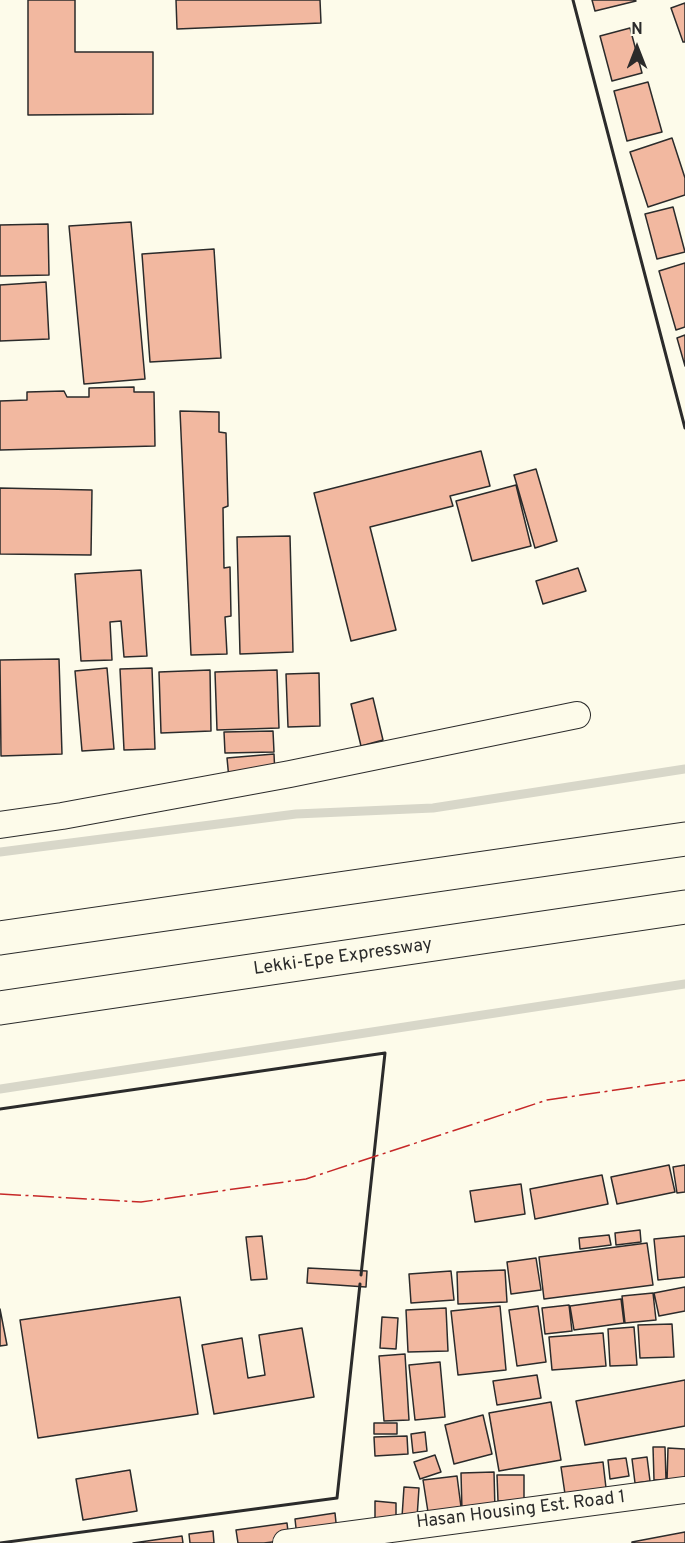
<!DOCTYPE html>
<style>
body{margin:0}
#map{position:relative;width:685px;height:1543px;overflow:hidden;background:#fdfbea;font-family:Overpass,sans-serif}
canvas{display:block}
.north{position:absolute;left:607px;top:18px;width:60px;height:60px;-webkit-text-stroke:4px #fdfbea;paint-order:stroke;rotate:0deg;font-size:16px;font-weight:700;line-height:24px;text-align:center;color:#2b2b2b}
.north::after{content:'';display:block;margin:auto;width:21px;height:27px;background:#2b2b2b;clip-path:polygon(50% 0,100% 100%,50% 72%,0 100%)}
</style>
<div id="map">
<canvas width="685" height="1543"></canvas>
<div class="north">N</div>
</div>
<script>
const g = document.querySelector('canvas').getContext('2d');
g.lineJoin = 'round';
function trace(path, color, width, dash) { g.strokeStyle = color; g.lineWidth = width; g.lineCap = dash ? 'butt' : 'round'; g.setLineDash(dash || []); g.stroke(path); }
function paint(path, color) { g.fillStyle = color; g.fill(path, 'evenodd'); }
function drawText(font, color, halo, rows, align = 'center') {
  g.font = font + ' Overpass,sans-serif'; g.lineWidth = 4.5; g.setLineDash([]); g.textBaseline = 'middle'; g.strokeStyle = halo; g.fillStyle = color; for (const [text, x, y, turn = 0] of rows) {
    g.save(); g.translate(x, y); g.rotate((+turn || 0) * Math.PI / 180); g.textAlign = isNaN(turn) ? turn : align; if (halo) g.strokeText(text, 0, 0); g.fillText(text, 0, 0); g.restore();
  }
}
trace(new Path2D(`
 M0,852L296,814L433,808L685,769
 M0,1089L685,984`), '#d8d7c9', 9);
const building = new Path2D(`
 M28,0H75V52H153V114L28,115Z
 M176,0H320L321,23L177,29Z
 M592,0H635L636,1L595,11Z
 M685,3V42H683L671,8Z
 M630,28L642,73L612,81L600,36Z
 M648,82L662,132L627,141L614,91Z
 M672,138L685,178V195L648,207L630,152Z
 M673,207L685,252L657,259L645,214Z
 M131,222L145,379L84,384L69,226Z
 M48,224L49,275L0,276V225Z
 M214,249L221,358L150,362L142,254Z
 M685,263V327L676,330L659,271Z
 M46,282L49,339L0,341V285Z
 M685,335V366L677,338Z
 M134,387V392H154L155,446L0,450V401L27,400V392L64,391L67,397H89V388Z
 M180,411L219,412V432L226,433L228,506L223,508L224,568L230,567L231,616L225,617L227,654L191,655Z
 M481,451L490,486L450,496L453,506L370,527L396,630L351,641L314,493Z
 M536,469L557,541L535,548L514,475Z
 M516,485L531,546L472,561L456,501Z
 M0,488L92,490L91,555L0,554Z
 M290,536L293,652L240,654L237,537Z
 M578,568L586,591L543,604L536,581Z
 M141,570L147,656L124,657L121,621L110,622L112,660L81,661L75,574Z
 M59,659L62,754L1,756L0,660Z
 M107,668L114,749L82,751L75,671Z
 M152,668L155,749L124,750L120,669Z
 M210,670L211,731L161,733L159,672Z
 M277,670L279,728L217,730L215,672Z
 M319,673L320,726L288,727L286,674Z
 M373,698L383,740L361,746L351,704Z
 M273,731L274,752L225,753L224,732Z
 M274,754L275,775L229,779L227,758Z
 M669,1165L675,1192L617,1204L611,1177Z
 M685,1165V1192L677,1193L673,1167Z
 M602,1175L608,1204L535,1219L530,1189Z
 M521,1184L525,1214L475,1222L470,1191Z
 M640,1230L641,1242L616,1245L615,1233Z
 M609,1235L611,1245L580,1249L579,1238Z
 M262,1236L267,1279L251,1280L246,1237Z
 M685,1236V1277L658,1280L654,1239Z
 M647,1243L653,1285L544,1299L539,1257Z
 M536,1258L541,1290L511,1294L507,1262Z
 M308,1268L367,1271L366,1287L307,1283Z
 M505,1270L507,1302L458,1304L457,1272Z
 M451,1271L454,1300L411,1303L409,1274Z
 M685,1287V1311L659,1316L654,1293Z
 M653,1293L656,1320L625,1323L622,1296Z
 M180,1297L198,1414L38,1438L20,1320Z
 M621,1299L624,1323L574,1330L570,1306Z
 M569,1305L572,1331L545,1334L542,1308Z
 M500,1306L506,1370L458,1375L451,1311Z
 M538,1306L546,1362L517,1366L509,1310Z
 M446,1308L448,1351L408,1352L406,1310Z
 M0,1309L7,1345L0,1346Z
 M382,1317L398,1318L396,1349L380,1348Z
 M672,1324L674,1357L640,1358L638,1325Z
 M634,1327L637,1365L610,1366L608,1329Z
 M302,1328L314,1397L214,1414L202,1345L242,1338L248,1378L265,1375L259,1335Z
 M603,1333L606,1366L552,1370L549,1337Z
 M405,1354L409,1420L384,1421L379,1356Z
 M440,1362L445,1417L415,1420L409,1365Z
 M537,1375L541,1398L497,1405L493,1381Z
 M685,1380V1426L585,1445L576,1401Z
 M551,1402L561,1460L499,1471L489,1413Z
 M483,1415L492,1454L454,1464L445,1425Z
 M374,1423H397V1434H374Z
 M425,1432L427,1451L413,1453L411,1434Z
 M407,1436L408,1454L375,1456L374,1437Z
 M653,1447H665L666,1480H654Z
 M668,1448L685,1449V1482H667Z
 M435,1455L441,1472L420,1479L414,1462Z
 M647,1457L650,1481L635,1483L632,1459Z
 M626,1458L629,1476L610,1479L608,1460Z
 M603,1462L606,1488L565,1494L561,1467Z
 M130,1470L137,1511L83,1520L76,1479Z
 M494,1472L495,1510L462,1511L461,1473Z
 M497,1475H524V1500L498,1501Z
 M457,1476L461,1507L428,1512L423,1480Z
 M404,1487L419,1488L417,1518L402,1517Z
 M375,1501L396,1503V1519L375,1518Z
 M335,1513L337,1532L297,1537L295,1519Z
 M287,1523L289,1540L264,1543H238L236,1530Z
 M213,1531L214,1543H190L189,1534Z
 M685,1532V1543H632V1542Z
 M182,1536L183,1543H133Z`);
paint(building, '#f2b8a0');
trace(building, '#2b2b2b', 1.5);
const street = new Path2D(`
 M0,825L62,816L290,774L577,715
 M286,1543L685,1490`);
const highway = new Path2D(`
 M0,938L685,839
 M0,1008L685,907`);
trace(street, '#2b2b2b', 28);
trace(highway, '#2b2b2b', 35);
trace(street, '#fdfbea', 26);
trace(highway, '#fdfbea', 33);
trace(new Path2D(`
 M573,0L685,428
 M0,1109L385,1053L361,1275
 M0,1543L337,1498L360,1284`), '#2b2b2b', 3);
trace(new Path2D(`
 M0,1194L141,1202L306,1179L547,1100L685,1080`), '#c62828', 1.5, [21, 4.5, 3, 4.5]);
drawText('18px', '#2b2b2b', '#fdfbea', [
 ["Lekki-Epe Expressway",343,958,-8],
 ["Hasan Housing Est. Road 1",521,1511,-7]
]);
</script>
